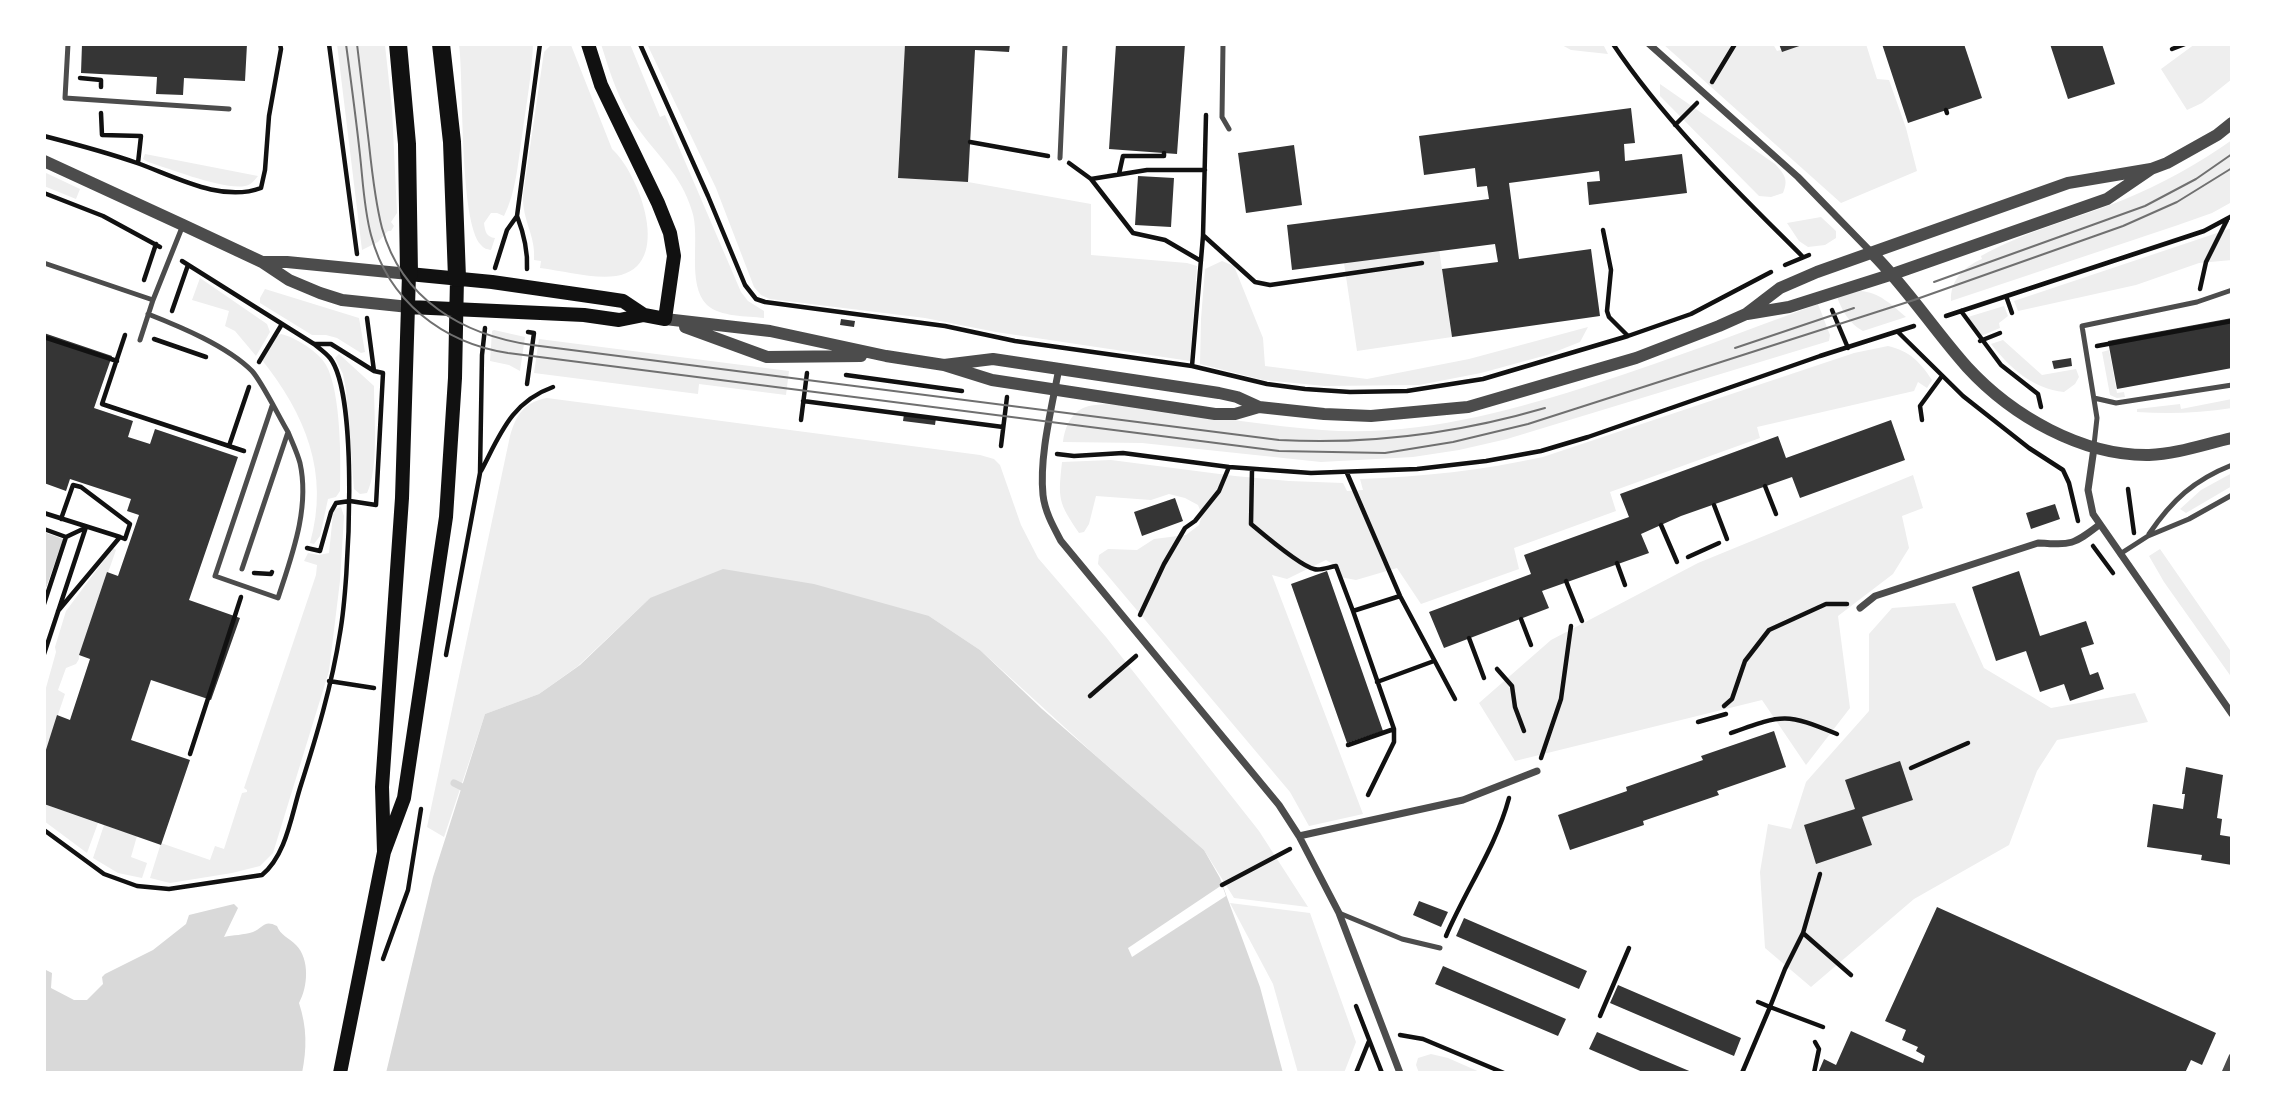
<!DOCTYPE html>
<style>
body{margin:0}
#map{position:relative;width:2276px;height:1117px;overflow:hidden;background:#fff;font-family:"Nunito Sans",sans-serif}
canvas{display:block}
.frame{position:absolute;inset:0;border:46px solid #fff;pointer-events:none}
</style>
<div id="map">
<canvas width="2276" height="1117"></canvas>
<div class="frame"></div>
</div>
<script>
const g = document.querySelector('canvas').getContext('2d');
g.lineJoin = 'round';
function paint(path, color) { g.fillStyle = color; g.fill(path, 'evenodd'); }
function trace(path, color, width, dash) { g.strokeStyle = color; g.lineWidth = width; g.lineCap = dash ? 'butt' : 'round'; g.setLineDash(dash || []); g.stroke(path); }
paint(new Path2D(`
 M337,44L385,45L392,109L397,213L391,222L394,226L391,231H388L378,242L362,250Z
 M459,44H533C532,74 526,106 522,136C518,163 516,192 504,216L497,213H491L484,223C485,231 486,237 495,238L491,250C487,249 484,249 481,245C459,222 464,83 459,44Z
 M552,44L571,45L612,149C639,173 675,267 616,276C592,279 564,271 540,268L541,261L534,260C536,235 522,221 523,195L544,52Z
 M601,44H630L660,117L665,115L741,292L748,301L764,311V318C747,316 720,317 707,305C686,284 701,237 692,211C681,174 658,157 637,127C619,102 610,73 601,44Z
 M647,44H905L898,178L968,182L1091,204V255L1187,263L1197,266L1190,361L996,332L925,318L770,299L761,295L754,287L716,188Z
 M1560,44H1603L1608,54L1571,50Z
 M1663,44H1773L1777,51L1804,44H1866L1877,79L1889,80L1906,128L1917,171L1841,203Z
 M2195,44H2232V79L2202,103L2187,110L2161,69Z
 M1660,84L1775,164C1784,174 1789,179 1783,193L1771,197L1759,196L1660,96Z
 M2232,140V201L2230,203L2212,213L2178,225L1951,301C1950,281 1963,267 1982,259L1981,256C2025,231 2076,219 2123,200C2162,184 2198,164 2232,140Z
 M145,154L258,176C254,181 251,185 245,186C223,190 171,169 148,162L143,159Z
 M44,172L80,189L76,199L44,186Z
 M1821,217L1836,231V238L1825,245L1808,247L1799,241L1787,223Z
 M2232,228V260L2199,263L2136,285L2018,311L2014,301Z
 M1439,249L1452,337L1357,351L1344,263Z
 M1222,261L1234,266L1263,338L1265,366L1367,379L1469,359L1588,327L1580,342L1547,355L1481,373L1419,385L1325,386L1263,380L1200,364L1201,319L1205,269Z
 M200,278L267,324L270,332L256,356L235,331L225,326L229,311L192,300Z
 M265,289L359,318L365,352L361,353L337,338L326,335H312L260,303V298Z
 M1860,291C1879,292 1892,305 1906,317L1863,331C1849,324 1842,310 1837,297Z
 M1818,304L1830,335L1829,341L1507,439L1459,450L1413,457L1321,462L1142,443L1063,442C1065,426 1072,410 1089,406C1112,401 1140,408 1164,411C1216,417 1269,426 1322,430C1417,437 1508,412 1598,383C1672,359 1745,331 1818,304Z
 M2004,306L2008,316L1999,323L2000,328L1981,336L1968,317Z
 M494,330L525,337L520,371L509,365L490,361L492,331Z
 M281,334C295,337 319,352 326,365C341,391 341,461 340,491L336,497L328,499L320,536L314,544L310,543C330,473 305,414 262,360L277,336Z
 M539,339L789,371L786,395L699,384L698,394L534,373Z
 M2003,340L2042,375L2076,369L2079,377L2075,384L2064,392C2033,389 2010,368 1991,344Z
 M1888,346C1910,351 1920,362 1932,380L1927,388L1918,382L1914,391L1757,427L1760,438L1610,492L1616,511L1514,548L1519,569L1421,604L1397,568L1356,580L1340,577L1336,566L1326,560L1287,579L1272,575L1363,814L1309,826L1290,792L1098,564L1099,555L1108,549L1137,550L1154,539L1186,535L1199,525L1202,515L1198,505L1185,498L1169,494L1151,500L1096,496L1089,524L1084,532L1079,533C1058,502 1058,499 1062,462L1111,460L1235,476L1289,481L1343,483L1347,491L1363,490L1360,479C1422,477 1483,470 1543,457L1854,353Z
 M2109,350L2117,393L2124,392L2125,397L2117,398L2110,395L2102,352Z
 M339,354L374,386C374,414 379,469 367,493L360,494L354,489L346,390L343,374L335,358Z
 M547,398L980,455L994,459L1000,465L1021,525L1038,558L1106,637L1259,831L1308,907L1234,898L1204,850L1095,755L980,650L929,616L650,598L578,666L539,694L485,714L444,837L427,827L510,436C516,415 524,402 547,398Z
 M2232,399V408C2200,413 2170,414 2137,412V409L2180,404L2181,409Z
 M2232,473V486L2186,513L2180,509L2201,490Z
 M1913,475L1923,508L1902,516L1909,548L1893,574L1838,616L1850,708L1806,765L1762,700L1515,761L1479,703L1551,640L1698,563Z
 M341,507L344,516L340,581L329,671L273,853L260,866L232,873L170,883L150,878L161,843L210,860L215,846L224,849L242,793L247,792V790L244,788L316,575L317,565L304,561L308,553L319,555L329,553L333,514L335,509Z
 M113,548L116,550L79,655V659L76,664L66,668L58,690L65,694L44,756V695L56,652L55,647L66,611Z
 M2160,549L2232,653V678L2164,582L2149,556Z
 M1955,603L1984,668L2051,708L2135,693L2148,722L2057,740L2037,771L2009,845L1914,899L1811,987L1765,948L1760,872L1768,824L1791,829L1806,782L1869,711V634L1892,608Z
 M44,804L98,823L87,853L44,821Z
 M104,825L137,836L131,857L147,863L142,878L118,873L93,858Z
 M1230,903L1310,913L1356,1042L1344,1073H1298L1273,984Z
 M1431,1054L1448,1058L1482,1073H1419L1416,1065L1418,1058Z`), '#eee');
paint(new Path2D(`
 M44,532L63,539L44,594Z
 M723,569L814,584L929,616L980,650L1042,709L1204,850L1220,878L1260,987L1283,1073H386L433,877L485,714L539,694L580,665L650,598Z
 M234,904L238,908L224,937C233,935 244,935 253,932C263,928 264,919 277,926C280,935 289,938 296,945C310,959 308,987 299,1003C307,1027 307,1049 302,1073H44V972L46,970L52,973L51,988L74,1000H87L103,984L102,977L105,974L153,950L186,924L189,915Z`), '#d9d9d9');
paint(new Path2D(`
 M1222,885L1226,896L1132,957L1128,948Z`), '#fff');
trace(new Path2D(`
 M454,783L462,787`), '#d9d9d9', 7);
paint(new Path2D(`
 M82,44H247L245,81L184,78L183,95L156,94L157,77L81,73Z
 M905,44H1010L1009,52L975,50L968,182L898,178Z
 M1116,44H1185L1177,154L1109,149Z
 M1779,44H1805L1782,52Z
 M1882,44H1964L1982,98L1908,123Z
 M2050,44H2102L2115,84L2068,99Z
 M1631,108L1635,143L1624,144L1625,161L1682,154L1687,193L1589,205L1587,182L1600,181L1599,171L1509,183L1519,259L1591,249L1600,316L1452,337L1442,269L1498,262L1495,244L1292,270L1287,225L1489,199L1487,186L1477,187L1475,168L1424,175L1419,136Z
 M1294,145L1302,205L1246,213L1238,153Z
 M1138,176L1174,178L1171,227L1135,225Z
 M2232,318V368L2117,389L2108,341Z
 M841,319L855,321L854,327L840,325Z
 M44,333L112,356L94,408L133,421L128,437L150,444L155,429L238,457L189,600L240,618L211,700L151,680L131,740L190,760L161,845L44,804V756L57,715L70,720L90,659L79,655L107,572L118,576L139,515L127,511L131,499L70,479L66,491L44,483Z
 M2071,358L2072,366L2054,369L2052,361Z
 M904,414L936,418L935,425L903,421Z
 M1891,420L1905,460L1800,498L1792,477L1681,516L1641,534L1649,553L1542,591L1549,608L1444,648L1429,612L1531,574L1524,555L1629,517L1620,494L1778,436L1786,458Z
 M1175,498L1183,521L1142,536L1134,512Z
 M2055,504L2060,519L2031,529L2026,513Z
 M1327,571L1383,731L1347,743L1291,584Z
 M2019,571L2040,636L2086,621L2094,644L2081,648L2090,675L2098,672L2104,689L2070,701L2064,684L2040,692L2026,651L1996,661L1972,587Z
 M1774,731L1786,767L1717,791L1719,795L1643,821L1644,825L1570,850L1558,815L1627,791L1626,787L1703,760L1701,756Z
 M1900,761L1913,800L1862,817L1872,845L1816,864L1804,825L1855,809L1845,780Z
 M2186,767L2223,775L2217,818L2222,819L2220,835L2232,837V865L2201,860L2202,855L2147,847L2153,804L2183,809L2185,794H2182Z
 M1419,901L1448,912L1441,927L1413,915Z
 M1937,907L2216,1033L2202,1065L2191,1060L2185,1073H1818L1824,1059L1836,1065L1851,1031L1923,1063L1925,1056L1916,1051L1918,1047L1902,1040L1906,1030L1885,1021Z
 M1464,918L1587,971L1579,989L1456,936Z
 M1443,966L1566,1019L1558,1036L1435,984Z
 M1618,985L1741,1038L1734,1056L1610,1003Z
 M1597,1032L1694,1073H1645L1589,1049Z`), '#353535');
trace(new Path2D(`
 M329,44L357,254
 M640,44L708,196L745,285L756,299L765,302L945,326L1015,341L1192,366L1267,384L1305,389L1350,392L1407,391L1483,379L1628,336L1691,314L1771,272
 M1613,44C1666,123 1735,189 1802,256
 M2172,49L2185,44
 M80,78L101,80V87
 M1712,82L1735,44
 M1946,110L1947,113
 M101,113L102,135L141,136L138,163
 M1675,125L1697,103
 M44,136C75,144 106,152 137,163C174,176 221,203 261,188L265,170L269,116L281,49L280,44
 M970,142L1048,156
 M1069,163L1091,179L1133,233L1165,240L1201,261
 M1119,174L1123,156H1164V153
 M1091,179L1147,170H1205
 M44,193L103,216L160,247
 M517,216C524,234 528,250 527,269
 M1603,230L1611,270L1607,311L1609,317L1628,336
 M1204,236L1255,282L1270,285L1422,263
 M1785,265L1809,255
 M495,268L507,230L517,216L540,44
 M144,280L156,244
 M2200,289L2206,262L2227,220
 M2006,296L2012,313
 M1832,310L1848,348
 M172,311L188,265
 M1961,311L2001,365L2038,394L2041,407
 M1946,316L2204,231L2232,216
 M367,318L374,371
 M1898,332L1963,396L2029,448L2063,470L2069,483L2078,521
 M125,335L102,404L244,451
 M44,337L117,361
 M154,339L206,357
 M1980,341L2000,333
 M2097,346L2232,321
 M259,362L282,324
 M1192,366L1203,236L1206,115
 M846,375L962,391
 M527,384L534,333L528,332
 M803,401L1003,427
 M801,420L807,373
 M1922,420L1920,406L1942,376
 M229,446L249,387
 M1001,446L1007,397
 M1057,454L1074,456L1123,453L1229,467L1311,473L1417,469L1486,461L1541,451L1588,437L1820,356L1914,326
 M1252,470L1251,524C1263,534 1300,566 1314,569C1320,571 1329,567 1336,566L1353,611
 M481,471C500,435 511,402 553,387
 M1347,473L1400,596L1455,699
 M1765,486L1776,514
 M2128,489L2134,533
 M1714,505L1727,539
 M44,513L120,537
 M1661,525L1677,562
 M44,529L66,537L44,604
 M66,537L85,528
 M2093,546L2113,573
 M307,548L320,551L331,512L336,503L350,501L376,505L383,373L374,371L331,344H315
 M1688,557L1719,543
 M1617,563L1625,585
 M254,573L271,574L272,572
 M1566,581L1582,621
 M58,611L120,537L125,539L130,524L81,487L73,485L61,519
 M1140,615L1164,564L1185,528L1195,521L1219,491L1229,467
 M1521,619L1531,645
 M1469,638L1484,678
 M44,654L86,527
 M446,655L480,473L482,355L485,328
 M1497,669L1512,686L1515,707L1524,731
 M329,681L374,688
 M1377,682L1434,661
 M1090,696L1136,656
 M1724,706L1732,699L1745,661L1769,630L1826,604H1847
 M1698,722L1726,714
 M1731,733C1784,714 1785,713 1837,734
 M1348,745L1394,729
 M190,754L241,597
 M1541,758L1561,699L1571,626
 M1911,768L1968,743
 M1368,795L1394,742V729L1353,611L1400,596
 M44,830L104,874L137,886L169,889L262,875C286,855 291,817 300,788C316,738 332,685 340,633C349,583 359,395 330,358C326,353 319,348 314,344L182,261
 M1222,885L1290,849
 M1803,933L1820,874
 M1446,936C1466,889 1496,847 1509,798
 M383,959L408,890L421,809
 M1758,1002L1770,1007L1785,969L1803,933L1851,975
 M1356,1006L1382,1073
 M1600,1016L1629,948
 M1400,1035L1423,1039L1504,1073
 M1356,1073L1369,1041
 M1742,1073L1770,1007L1823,1027
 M1814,1073L1819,1049L1815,1042`), '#111', 4.5);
trace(new Path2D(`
 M68,44L65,98L229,109
 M1223,44L1222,117L1229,129
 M1060,158L1065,44
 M44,263L153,300
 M148,314C181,327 227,346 252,371C262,382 279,417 288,432L242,569
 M140,340L153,300L183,225
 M2094,398L2116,403L2232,385
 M272,406L215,576L278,598C292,555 310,508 300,463C297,452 292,442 288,432
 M2094,445L2097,418L2082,326L2197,302L2232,290
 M2149,534C2172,500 2194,480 2232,465
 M2120,554L2148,536L2189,519L2232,495
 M1339,913L1402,939L1440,948`), '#4c4c4c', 5);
trace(new Path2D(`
 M1649,44L1798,177L1872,253
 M1059,368C1052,407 1039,456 1043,495C1045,512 1053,526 1061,541L1279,805L1299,836L1339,913L1400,1073
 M2094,448L2088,490L2093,514L2232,714
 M1860,608L1875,596L2038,543C2072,545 2073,545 2099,525
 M1299,836L1463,800L1537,771
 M2225,1073L2232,1057`), '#4c4c4c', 7);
trace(new Path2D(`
 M44,161L183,225L262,262L289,280L320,293L342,300L409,307
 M1872,253C1907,288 1934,330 1967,367C2012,416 2082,456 2149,455C2177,454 2205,444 2232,438
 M262,262H287L409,274
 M1747,314L1789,307L1893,274L2107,199L2151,169L2167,163L2217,135L2232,123
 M665,319L770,331L886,356L944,365L992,380L1215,414H1235L1259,407
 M685,327L767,357L861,356
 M944,365L993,359L1219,393L1237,397L1259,407L1324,414L1371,416L1468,407L1636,358L1719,326L1746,314L1780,288L1817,272L2068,183L2151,169`), '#4c4c4c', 12);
trace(new Path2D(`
 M409,307L584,315L619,320L644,315
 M384,852L382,787L402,498L409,274L492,282L603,298L623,301L644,315L665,319L674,256L670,233L658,203L601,85L588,44
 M340,1073L384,852L404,798L446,517L455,378L457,278`), '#111', 14);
trace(new Path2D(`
 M398,44L407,144L409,274
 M441,44L452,142L457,278`), '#111', 18);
trace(new Path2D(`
 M346,44C351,81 356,118 360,155C363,182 364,209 371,235C388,301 443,343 508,353L1279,451L1385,453L1453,442L1528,424L1914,300L2123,226L2177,202L2232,168
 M357,44C361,77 365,111 369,144C372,172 375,201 382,228C402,300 463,335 532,345L1279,440C1371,445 1456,434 1545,408
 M1934,282L2145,206L2196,179L2232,154
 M1735,348L1854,308`), '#707070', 2);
</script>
